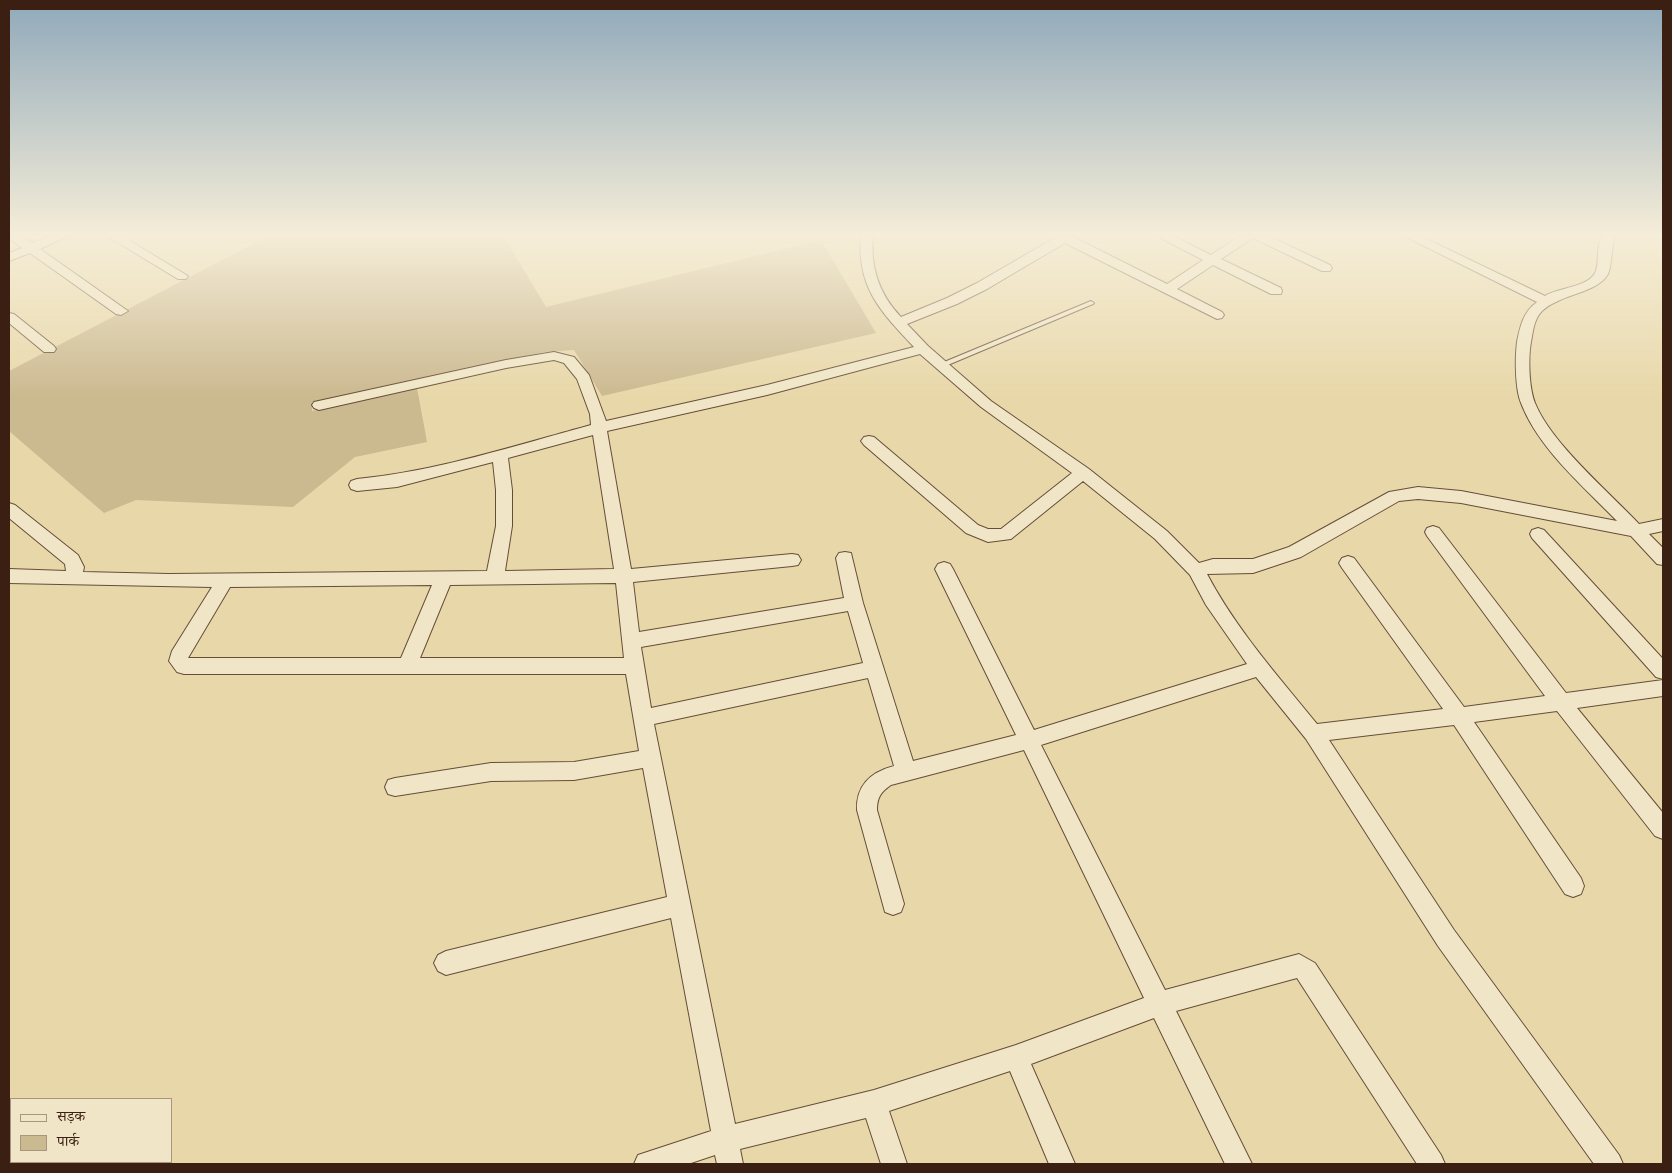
<!DOCTYPE html>
<meta charset="utf-8">
<style>
body{margin:0}
#map{position:relative;width:1672px;height:1173px;overflow:hidden;background:#e8d8a9;font-family:"Libre Caslon Text","Noto Serif Devanagari",serif}
canvas{display:block}
.frame{position:absolute;inset:0;border:10px solid #3b1f12;pointer-events:none}
.legend{position:absolute;left:10px;top:1098px;width:162px;height:65px;box-sizing:border-box;background:#f0e6c7;border:1px solid #a8967f;margin:0;padding:6px 9px;list-style:none;font-size:15px;color:#3b1f12}
.legend li{display:flex;align-items:center;gap:10px;height:25px}
.legend b{width:25px;border:1px solid #a8967f}
</style>
<div id="map">
<canvas width="1672" height="1173"></canvas>
<div class="frame"></div>
<ul class="legend">
<li><b style="height:6px;background:#f0e6c7"></b>सड़क</li>
<li><b style="height:14px;background:#cbb98f"></b>पार्क</li>
</ul>
</div>
<script>
const g = document.querySelector('canvas').getContext('2d');
g.lineJoin = 'round';
function paint(path, color) { g.fillStyle = color; g.fill(path, 'evenodd'); }
function trace(path, color, width, dash) { g.strokeStyle = color; g.lineWidth = width; g.lineCap = dash ? 'butt' : 'round'; g.setLineDash(dash || []); g.stroke(path); }
paint(new Path2D(`
 M274,233H502L546,307L821,240L876,333L602,396L574,350L545,352L312,402V411L417,388L427,442L355,457L293,507L136,500L104,513L9,431V371Z`), '#cbb98f');
const lane = new Path2D(`
 M1091,301L1094,303L1093,304L943,367H941L937,365Z`);
const street = new Path2D(`
 M9,233H18L32,243L57,233H75L40,249L128,311L121,315L116,314L30,253L9,261V253L22,248L9,238Z
 M102,233H117L188,276L186,279H178Z
 M861,233H873C870,266 878,293 901,317L947,298L977,283L1063,233H1078L1073,237L1167,284L1203,260L1151,233H1167L1211,255L1244,233H1262L1330,265L1332,268L1330,271H1322L1253,238L1221,259L1281,288L1282,291L1281,294H1271L1213,265L1177,289L1222,312L1224,315L1222,318L1217,319L1065,243L987,289L957,304L907,324L928,346L991,401L1089,469L1167,531L1199,563L1213,559H1253L1289,547L1389,492L1418,487L1461,491L1617,521C1584,487 1538,448 1521,403C1515,388 1515,358 1517,342C1520,327 1523,312 1537,302L1398,233H1414L1545,296C1557,288 1588,287 1595,273C1599,265 1597,253 1599,245C1600,241 1602,237 1604,233H1616C1611,246 1612,266 1608,274C1598,293 1560,294 1542,311C1534,319 1533,331 1531,342C1528,358 1529,388 1535,403C1551,443 1609,492 1639,524L1663,519V531L1649,534L1663,548V565L1657,564L1631,536L1461,503L1418,499L1399,501L1301,557L1253,573L1207,574C1236,629 1278,676 1317,724L1443,709L1342,568L1339,563L1342,558L1348,556L1354,558L1464,707L1545,696L1427,536L1425,532L1427,528L1433,526L1439,528L1566,693L1663,680V696L1577,708L1663,813V839L1655,836L1557,711L1474,722L1581,878L1584,886L1581,894L1573,897L1565,894L1454,725L1329,740L1454,930L1619,1155L1623,1164H1594L1438,946L1306,739L1256,677L1041,745L1165,990L1299,954L1315,963L1441,1155L1445,1164H1417L1297,978L1176,1011L1252,1164H1225L1154,1018L1031,1064L1075,1164H1049L1010,1071L889,1111L907,1164H881L866,1118L740,1149L743,1164H717L715,1155L688,1164H634L638,1155L711,1131L671,918L446,975L438,971L434,963L438,955L446,951L667,897L643,768L574,780L491,781L395,796L388,794L385,787L388,780L395,778L491,763L574,762L639,751L626,674H184L177,672L169,661L172,651L212,587L9,583V569L66,571L65,564L9,518V503L15,505L78,555L84,567L83,572L169,574L487,571L496,526V490L493,462L397,487L357,491L351,489L349,485L351,481L357,479C437,471 514,446 591,425L590,414L577,379L564,363L554,360L506,368L319,410L314,408L312,405L314,402L506,360L554,352L574,357L589,375L606,421L767,385L914,347C880,311 856,287 861,233ZM920,354L981,407L1072,473L1001,529H988L978,525L874,437L869,436L864,437L861,441L864,445L966,533L988,542L1011,539L1083,481L1155,539L1190,575L1206,605L1247,664L1034,730L953,569L950,564L944,562L938,564L935,569L1016,735L913,761L863,603L851,553L845,552L839,553L836,558L844,598L639,632L633,582L792,566L798,565L801,560L798,555L792,554L631,569L607,431L767,395ZM593,435L614,569L505,571L512,526V490L508,458ZM616,583L624,658H420L450,585ZM432,585L401,658H188L230,587ZM848,611L863,663L651,708L641,647ZM868,678L894,766C871,772 856,785 857,810L885,912L893,915L901,912L904,904L877,810C877,797 881,792 891,785L1024,750L1144,998L1016,1045L874,1090L735,1124L654,724Z
 M9,313L14,314L54,346L56,349L54,352H44L9,323Z
 M1538,528L1544,530L1663,659V679L1656,677L1532,538L1530,534L1532,530Z`);
trace(lane, '#664d38', 2);
trace(street, '#664d38', 2);
paint(lane, '#f0e6c7');
paint(street, '#f0e6c7');
const sky = g.createLinearGradient(0, 0, 0, 398);
sky.addColorStop(0, '#90a9ba');
sky.addColorStop(0.59, '#f5edd8');
sky.addColorStop(1, '#f5edd800');
g.fillStyle = sky;
g.fillRect(0, 0, 1672, 398);
</script>
